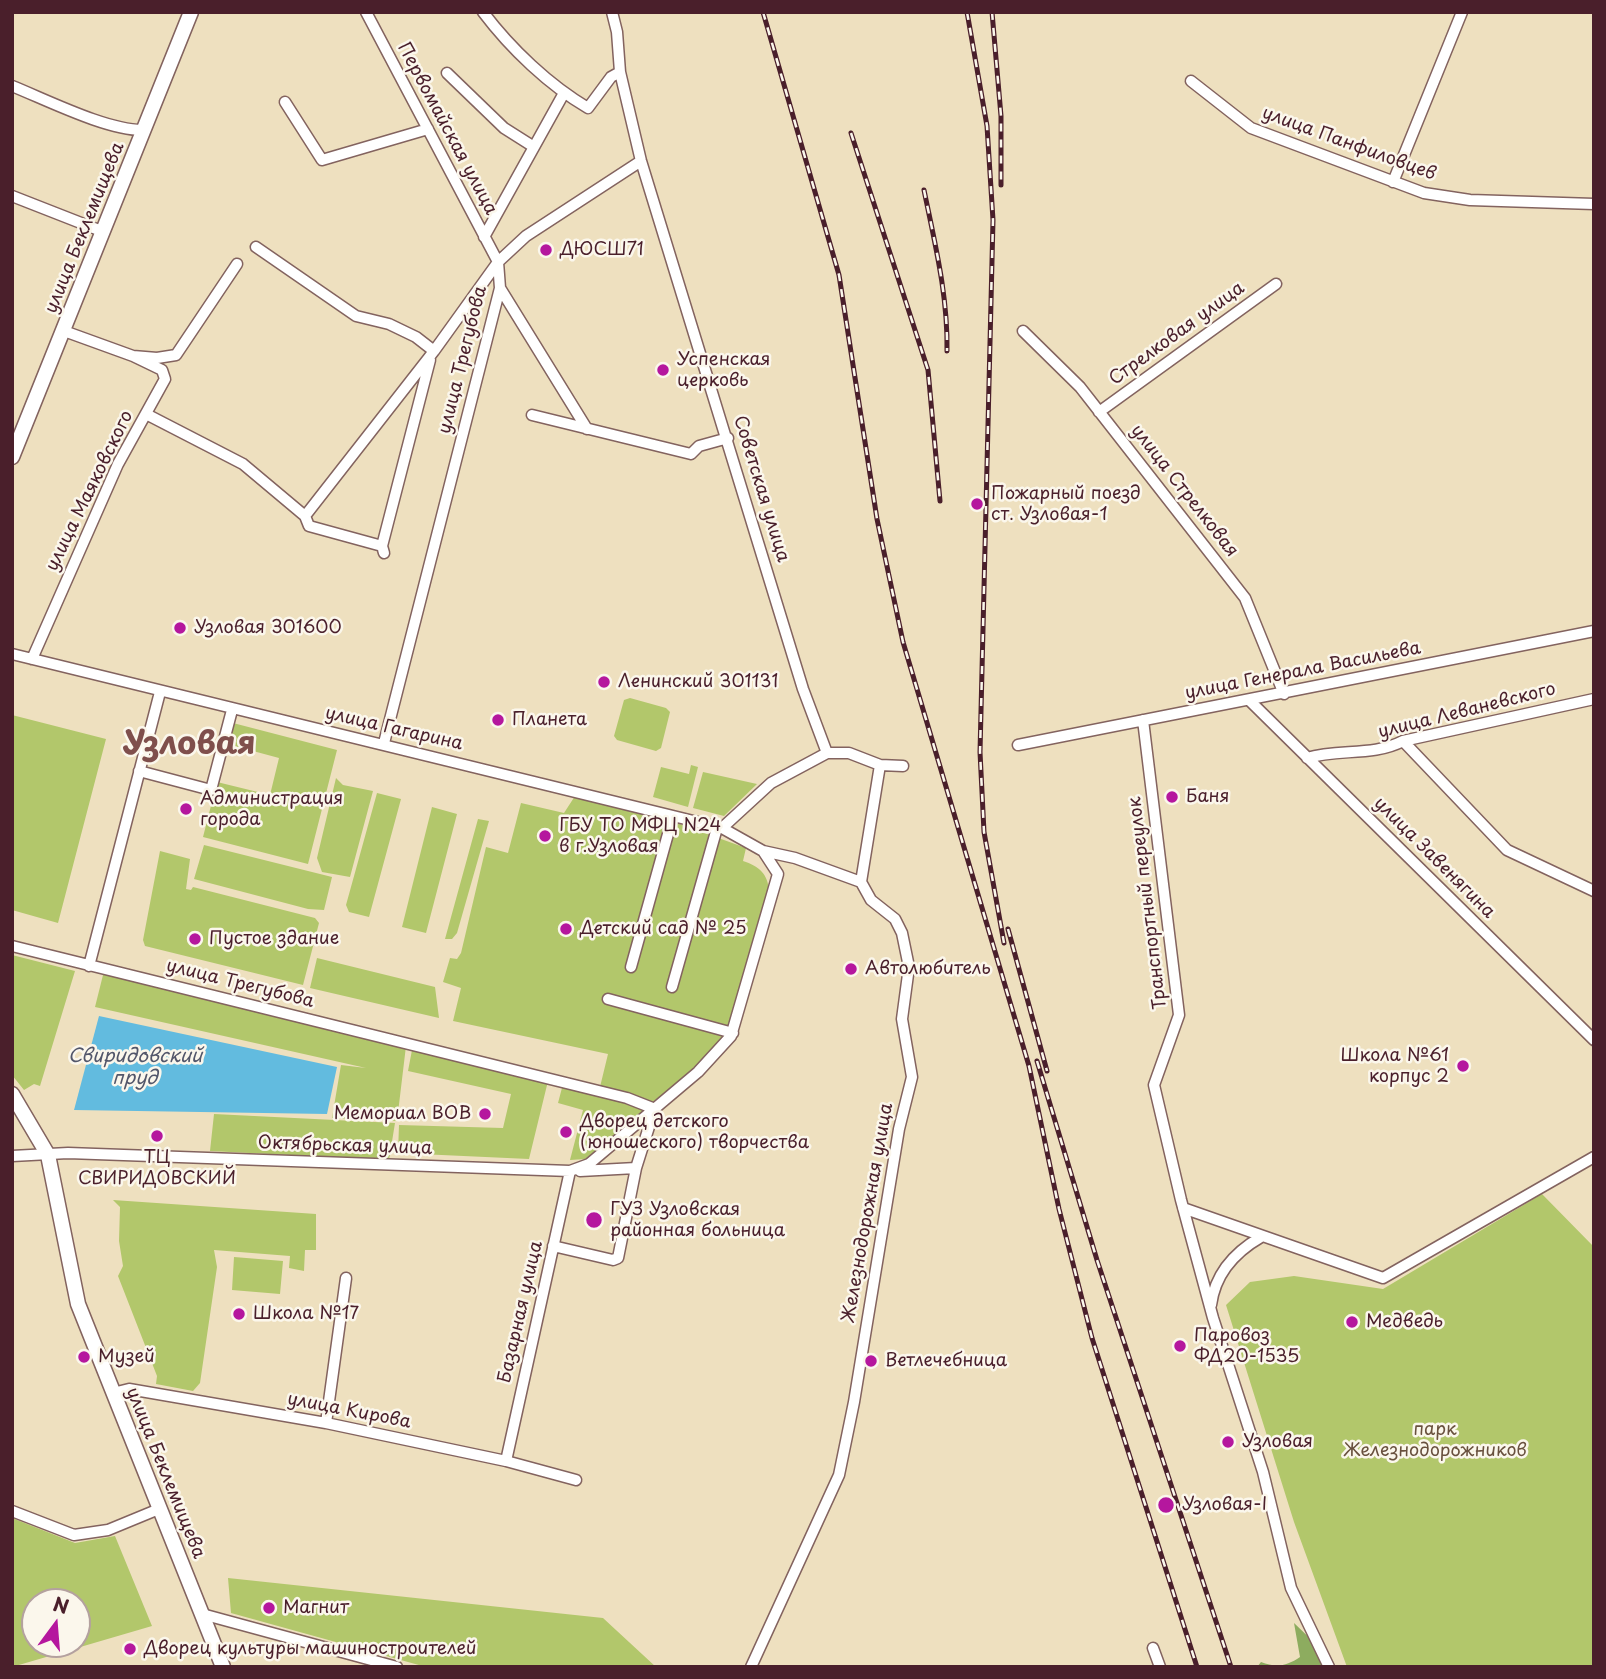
<!DOCTYPE html>
<meta charset="utf-8">
<style>
body{margin:0}
#map{position:relative;width:1606px;height:1679px;overflow:hidden;background:#eee0bf;font-family:"Playpen Sans",sans-serif}
canvas{display:block}
.frame{position:absolute;inset:0;border:14px solid #4a1f2b;pointer-events:none}
.north{position:absolute;left:21px;top:1588px;width:70px;height:70px;box-sizing:border-box;background:#fbf7ec;border:2px solid #b4a19f;border-radius:50%;rotate:16deg;font-size:19px;font-weight:700;line-height:28px;text-align:center;color:#4a1f2b}
.north::after{content:'';display:block;margin:auto;width:24px;height:32px;background:#b5179e;clip-path:polygon(50% 0,100% 100%,50% 72%,0 100%)}
</style>
<div id="map">
<canvas width="1606" height="1679"></canvas>
<div class="frame"></div>
<div class="north">N</div>
</div>
<script>
const g = document.querySelector('canvas').getContext('2d');
g.lineJoin = 'round';
function paint(path, color) { g.fillStyle = color; g.fill(path, 'evenodd'); }
function trace(path, color, width, dash) { g.strokeStyle = color; g.lineWidth = width; g.lineCap = dash ? 'butt' : 'round'; g.setLineDash(dash || []); g.stroke(path); }
function drawText(font, color, halo, rows, align = 'center') {
  g.font = font + ' "Playpen Sans",sans-serif'; g.lineWidth = 5; g.setLineDash([]); g.textBaseline = 'middle'; g.strokeStyle = halo; g.fillStyle = color; for (const [text, x, y, turn = 0] of rows) {
    g.save(); g.translate(x, y); g.rotate((+turn || 0) * Math.PI / 180); g.textAlign = isNaN(turn) ? turn : align; if (halo) g.strokeText(text, 0, 0); g.fillText(text, 0, 0); g.restore();
  }
}
paint(new Path2D(`
 M630,698L666,708L670,712L661,748L656,751L617,740L614,736L624,700Z
 M12,715L106,739L58,923L12,910Z
 M233,723L337,750L308,864L203,837L217,782L270,795L279,758L227,744Z
 M691,765L698,767L688,807L653,797L661,767L689,774Z
 M703,772L757,784L724,816L693,808Z
 M336,778L343,785L373,791L350,877L322,872L317,858Z
 M377,793L401,799L369,917L349,912L346,905Z
 M575,796L666,819L746,848L743,861C759,866 768,874 769,891L731,1026L699,1064L673,1088L652,1102L600,1087L608,1054L453,1021L461,988L443,982L450,958L457,959L461,953L486,847L508,853L521,803L564,813Z
 M432,807L457,814L426,933L402,927Z
 M478,819L489,821L457,933L452,939H445Z
 M204,845L332,877L324,910L308,909L194,879Z
 M160,851L190,859L186,889L191,890L193,887L315,918L319,923L303,985L145,946L143,940Z
 M12,955L75,971L40,1086L34,1084L24,1090L12,1075Z
 M317,958L435,987L439,1018L310,988Z
 M104,971L406,1046L397,1121L332,1118L341,1065L366,1068L95,1007Z
 M412,1050L548,1081L529,1159L398,1153L399,1125L503,1128L511,1094L408,1071Z
 M563,1084L650,1108L585,1159L570,1160L583,1110L558,1103Z
 M214,1114L395,1123L389,1160L210,1151Z
 M1542,1194L1594,1247V1667H1347L1294,1522L1226,1305L1250,1282L1294,1276L1383,1289Z
 M113,1200L316,1214V1250H305L304,1271L289,1268L290,1256L214,1250L217,1267L200,1383L193,1391L156,1384L157,1376L118,1276L123,1266L119,1241L120,1207Z
 M234,1257L283,1261L280,1294L232,1290Z
 M12,1518L75,1543L115,1536L152,1626L12,1667ZM35,1602H77V1644H35Z
 M228,1578L603,1618L656,1667H426L231,1613Z`), '#b2c76b');
paint(new Path2D(`
 M1294,1623L1322,1650L1329,1667H1257L1261,1662C1276,1668 1287,1666 1300,1657Z`), '#8dac5f');
paint(new Path2D(`
 M99,1016L337,1067L327,1114L74,1110Z`), '#62bbdf');
const minor = new Path2D(`
 M366,12L498,262L500,288L384,743
 M483,12C511,49 549,85 588,108L611,77L620,72
 M612,12L617,32L620,72L641,161L803,689L827,753
 M447,73L504,128L534,147
 M1191,81L1251,128L1424,193L1470,200L1594,204
 M12,86C47,100 108,131 144,130
 M285,102L322,160L428,129
 M1393,182L1462,12
 M12,196L104,232
 M484,237L564,93
 M256,247L356,316L389,324L416,337L434,351
 M500,288L587,429
 M64,331L133,356L157,358L176,355L237,264
 M1023,331L1080,387L1245,598L1284,694
 M1099,412L1276,284
 M146,414L243,464L305,516
 M532,415L691,454L699,446L728,438
 M382,546L430,360
 M384,553L382,546L309,526L305,516L434,351L498,262L526,236L641,161
 M12,654L722,828L763,851L795,858L861,882
 M32,659L118,464L165,379L162,370L133,356
 M1250,701L1594,1040
 M1143,720L1179,1015L1154,1085L1181,1200L1213,1318L1263,1472L1291,1588L1329,1667
 M1403,741L1507,850L1594,891
 M1018,745L1594,631
 M1307,758C1339,748 1372,757 1403,741L1594,699
 M139,771L211,790L232,710
 M722,828L771,783L827,753H849L880,765L903,766
 M12,946L627,1098L655,1109
 M89,966L160,692
 M631,967L673,816
 M672,987L717,828
 M608,999L733,1033
 M12,1156L68,1153L570,1171L589,1164L698,1072L731,1036L778,874L763,851
 M580,1171L636,1168
 M1183,1208L1383,1278L1594,1157
 M553,1246L613,1260L618,1258L636,1168L654,1111
 M1211,1305C1215,1274 1235,1252 1261,1237
 M113,1393L129,1389L326,1423L506,1461L576,1480
 M326,1423L346,1278
 M506,1461L570,1171
 M12,1511L74,1535L108,1530L159,1509
 M202,1614L397,1667
 M1153,1648L1160,1667
 M751,1667L839,1475L854,1402L899,1129L912,1077L902,1019L909,967L902,933L895,919L871,900L861,882L880,765`);
const major = new Path2D(`
 M12,457L191,12
 M12,1094L48,1155L78,1304L223,1667`);
trace(minor, '#83635f', 13);
trace(major, '#83635f', 17);
trace(minor, '#fff', 10);
trace(major, '#fff', 14);
const rail = new Path2D(`
 M763,12L839,275L877,519L903,642L1029,1066L1059,1209L1092,1338L1197,1667
 M967,12L987,126L993,220L980,752L984,832L1004,943
 M992,12L1001,116V185
 M851,133L928,370L940,501
 M924,190C935,244 948,296 947,351
 M1008,929L1047,1071
 M1037,1061L1097,1260L1231,1667`);
trace(rail, '#4a1f2b', 5);
trace(rail, '#fbf7ec', 2.5, [8]);
for (const [x, y, r, color] of [
 [546,250,7,"#b5179e"],
 [663,370,7,"#b5179e"],
 [977,504,7,"#b5179e"],
 [180,628,7,"#b5179e"],
 [604,682,7,"#b5179e"],
 [498,720,7,"#b5179e"],
 [1172,797,7,"#b5179e"],
 [186,809,7,"#b5179e"],
 [545,836,7,"#b5179e"],
 [566,929,7,"#b5179e"],
 [195,939,7,"#b5179e"],
 [851,969,7,"#b5179e"],
 [1463,1066,7,"#b5179e"],
 [485,1114,7,"#b5179e"],
 [566,1132,7,"#b5179e"],
 [157,1136,7,"#b5179e"],
 [594,1220,9,"#b5179e"],
 [239,1314,7,"#b5179e"],
 [1352,1322,7,"#b5179e"],
 [1180,1346,7,"#b5179e"],
 [84,1357,7,"#b5179e"],
 [871,1361,7,"#b5179e"],
 [1228,1442,7,"#b5179e"],
 [1166,1505,9,"#b5179e"],
 [269,1608,7,"#b5179e"],
 [130,1649,7,"#b5179e"]
]) { const dot = new Path2D(); dot.arc(x, y, r, 0, 2 * Math.PI); g.fillStyle = color; g.fill(dot); trace(dot, '#fbf7ec', 2.5); }
drawText('18px', '#4a1f2b', '#fbf7ec', [
 ["Первомайская улица",447,129,62],
 ["улица Панфиловцев",1349,144,20],
 ["улица Беклемищева",85,228,-68],
 ["Стрелковая улица",1177,334,-36],
 ["улица Трегубова",463,360,-76],
 ["Советская улица",761,489,73],
 ["улица Маяковского",90,491,-64],
 ["улица Стрелковая",1184,491,52],
 ["улица Генерала Васильева",1303,671,-11],
 ["улица Леваневского",1467,711,-14],
 ["улица Гагарина",394,729,13],
 ["улица Завенягина",1434,858,45],
 ["Транспортный переулок",1148,903,-97],
 ["улица Трегубова",240,984,14],
 ["Октябрьская улица",345,1146,2],
 ["Железнодорожная улица",868,1213,-80],
 ["Базарная улица",521,1312,-77],
 ["улица Кирова",349,1411,11],
 ["улица Беклемищева",165,1473,68]
]);
drawText('18px', '#4a1f2b', '#fbf7ec', [
 ["ДЮСШ71",560,250],
 ["Успенская",677,360],
 ["церковь",677,381],
 ["Пожарный поезд",991,494],
 ["ст. Узловая-1",991,515],
 ["Узловая 301600",194,628],
 ["Ленинский 301131",618,682],
 ["Планета",512,720],
 ["Баня",1186,797],
 ["Администрация",200,799],
 ["города",200,820],
 ["ГБУ ТО МФЦ N24",559,826],
 ["в г.Узловая",559,847],
 ["Детский сад № 25",580,929],
 ["Пустое здание",209,939],
 ["Автолюбитель",865,969],
 ["Школа №61",1449,1056,"right"],
 ["корпус 2",1449,1077,"right"],
 ["Мемориал ВОВ",471,1114,"right"],
 ["Дворец детского",580,1122],
 ["(юношеского) творчества",580,1143],
 ["ТЦ",157,1158,"center"],
 ["СВИРИДОВСКИЙ",157,1179,"center"],
 ["ГУЗ Узловская",610,1210],
 ["районная больница",610,1231],
 ["Школа №17",253,1314],
 ["Медведь",1366,1322],
 ["Паровоз",1194,1336],
 ["ФД20-1535",1194,1357],
 ["Музей",98,1357],
 ["Ветлечебница",885,1361],
 ["Узловая",1242,1442],
 ["Узловая-I",1182,1505],
 ["Магнит",283,1608],
 ["Дворец культуры машиностроителей",144,1649]
], 'left');
drawText('18px', '#69513e', '#fbf7ec', [
 ["парк",1435,1430],
 ["Железнодорожников",1435,1451]
]);
drawText('italic 19px', '#52566a', '#fbf7ec', [
 ["Свиридовский",135,1057],
 ["пруд",135,1079]
]);
drawText('bold 32px', '#7f4f4c', '#fbf7ec', [
 ["Узловая",189,745]
]);
</script>
